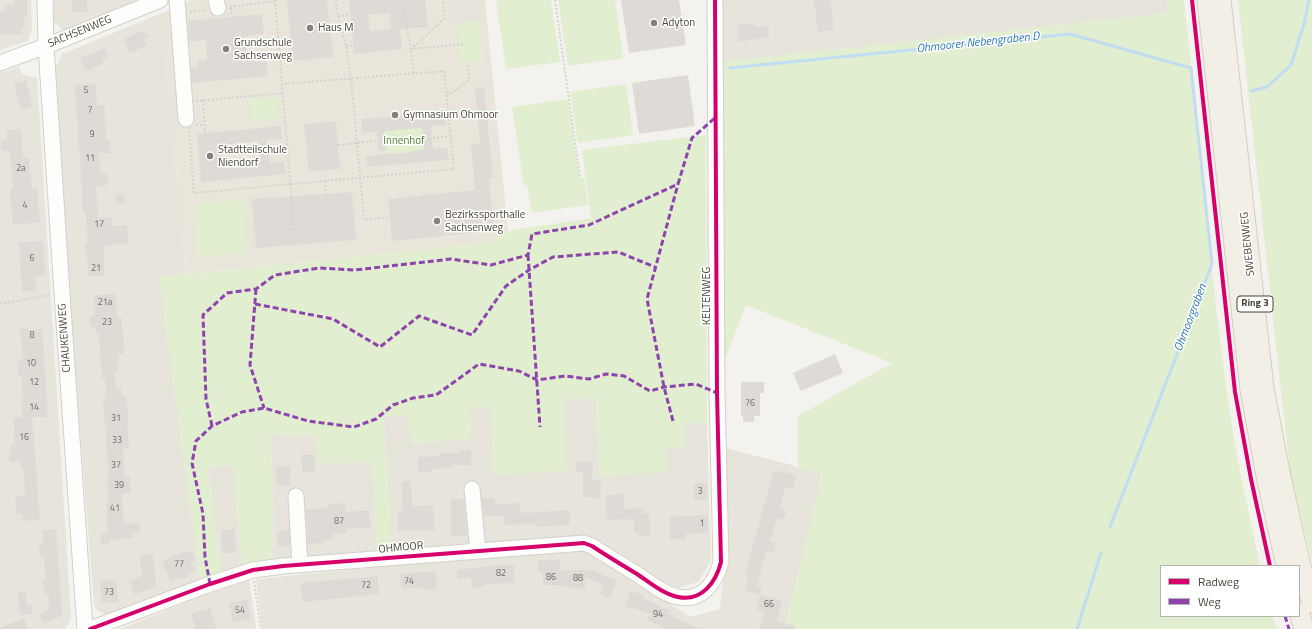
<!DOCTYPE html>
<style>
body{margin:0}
#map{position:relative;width:1312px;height:629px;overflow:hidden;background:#f4f2ee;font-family:"Titillium Web",sans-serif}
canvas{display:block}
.legend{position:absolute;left:1160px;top:565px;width:140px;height:52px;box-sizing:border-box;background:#fff;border:1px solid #b7b4b0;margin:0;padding:5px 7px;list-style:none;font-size:12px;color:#4b4439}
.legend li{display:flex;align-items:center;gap:8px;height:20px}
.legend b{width:20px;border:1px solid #b7b4b0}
</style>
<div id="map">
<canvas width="1312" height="629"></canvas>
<ul class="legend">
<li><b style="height:5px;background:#d6006c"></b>Radweg</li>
<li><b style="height:5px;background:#8e44ad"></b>Weg</li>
</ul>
</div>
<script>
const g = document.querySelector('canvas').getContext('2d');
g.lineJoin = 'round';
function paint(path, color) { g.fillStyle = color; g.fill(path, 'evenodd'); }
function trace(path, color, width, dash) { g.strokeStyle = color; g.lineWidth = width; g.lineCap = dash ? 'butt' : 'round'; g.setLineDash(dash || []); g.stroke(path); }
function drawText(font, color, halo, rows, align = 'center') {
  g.font = font + ' "Titillium Web",sans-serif'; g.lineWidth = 3; g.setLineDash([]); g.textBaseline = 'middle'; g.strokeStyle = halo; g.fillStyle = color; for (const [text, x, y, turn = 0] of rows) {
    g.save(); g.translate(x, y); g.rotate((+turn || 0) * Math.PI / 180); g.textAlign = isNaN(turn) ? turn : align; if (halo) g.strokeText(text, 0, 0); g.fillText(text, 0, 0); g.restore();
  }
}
paint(new Path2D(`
 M0,0H31L32,29L28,41L0,50Z
 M52,0H138L63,30L52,20Z
 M722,0H1167L1168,13L722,62Z
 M162,13L186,274L159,277L200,579L108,615L101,613L96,609L94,603L51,77L62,54Z
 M19,67L22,74L37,78L71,618L68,625L64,629H0V73Z
 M596,398L600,476L666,448L685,424L707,423L711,561L698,582L678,588L653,580L586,535L392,552L384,417L408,415L410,443L471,439L470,408L491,407L494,474L563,399Z
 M271,434L315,435L319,464L373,461L377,554L274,562Z
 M722,447L822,473L785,629H262L256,579L458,559L580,550L595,555L690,617L720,609L724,574Z
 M233,465L242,568L221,572L208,467Z
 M249,578L256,629H119Z`), '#e7e4dc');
paint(new Path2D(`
 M192,0H485L508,231L486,243L186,274L162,13Z`), '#eae5da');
paint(new Path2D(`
 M496,0H551L560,62L506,69Z
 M558,0H615L623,58L568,66Z
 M1167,0H1184C1199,131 1209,263 1227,394C1235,452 1248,509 1260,566H1161V616H1273L1277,629H785L822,474L798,468V416L892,363L746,305L721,370L722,62L1168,13Z
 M1238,0H1312V562L1290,471Z
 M479,21L482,61L459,63L456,24Z
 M626,84L633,135L578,143L570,92Z
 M278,97L280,118L250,120L248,99Z
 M568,99L579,178H584L588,205L532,213L527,186L524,187L512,107Z
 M422,128L424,149L406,153H386L384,131Z
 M706,135L707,423L685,424V447L666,448L667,472L600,476L596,398L563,400L567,471L494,475L491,407L470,408L471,439L410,443L408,415L384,417L392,552L377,554L373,462L318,464L315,435L271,434L274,562L242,568L233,465L208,467L221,572L200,579L159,277L486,243L508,231L591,218L582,150Z
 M244,199L248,252L199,258L195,204Z`), '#e1eecf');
paint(new Path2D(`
 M452,0H475L477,21L455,23Z`), '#e6e3df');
trace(new Path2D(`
 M730,68L1070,34L1191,68L1212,264L1110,527
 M1251,91L1267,87L1291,65L1304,24L1309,0
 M1077,629L1101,553`), '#c0ddf1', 3);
paint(new Path2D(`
 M14,0H27V15L24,16L25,27H22V34L0,35V12H5V5H14Z
 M72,0H87V12H72Z
 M287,0H327L333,57L293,61Z
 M349,0H425L428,27L400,29L402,49L354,54ZM390,13L391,29L370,31L368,15Z
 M621,0H679L686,45L629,53Z
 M814,0H830L834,30L818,32Z
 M262,14L264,34L245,36L247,58L257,57V62L266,61L268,76L192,83L191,68L198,67V61L207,60L206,40L189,42L188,21Z
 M754,23L755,27L768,25L769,37L738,42L737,34H740L738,25Z
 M145,30L149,38L144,39L147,46L130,53L123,39Z
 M105,48L109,57L102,60L103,64L86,71L80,58Z
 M688,75L695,126L639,134L632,83Z
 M26,80L32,106L21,109L14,83Z
 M96,83L97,105H104L106,140H110L111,153H99L101,174L107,173L108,185L96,186L98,218L112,217V226L127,225L129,243L104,246V276H88L87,253H86L85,243H88L85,211H83L75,85Z
 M484,87L493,178H489L494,231L392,241L388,199L475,190L471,144L480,143L475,88Z
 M444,112L446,125L431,126L433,149L447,148L449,160L367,167L366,157L380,155V154L406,153L424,149L422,128L384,131L386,151H379L376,132L362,133L361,119Z
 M336,121L340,169L309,172L304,124Z
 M281,126L282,139L267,140L270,163L284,161L285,174L201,182L197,134ZM259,141L261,163L223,167L221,145Z
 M21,129L23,158L29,157L32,188H37L40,222L13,225L10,190L13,189L10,150L2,151L1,141H7V130Z
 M352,192L356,240L256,248L252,199Z
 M124,194L125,203L116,204L115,195Z
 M43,241L45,275L35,276L36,291H22L19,242Z
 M116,294L117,318H122L124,354H118L119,371H114L116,389L121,388L122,397H126L129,426H127L129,448L123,449L125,477L130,476L131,493L122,494L124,524L140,523V532L133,533V538L110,540V543L101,544V534L108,533L106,502H109L107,478H109L103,398H106L105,378L102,379L99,333H96V327H91L90,316H95L94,295Z
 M28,327V330L42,329L48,417H32L40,520L23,521L22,514H17L15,496L25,495L23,468H21L20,461L10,462L9,454L11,453L10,446L15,445L13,418L22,417L21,403H23L22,376H18L17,360H23L20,328Z
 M835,354L843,373L801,391L793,373Z
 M741,382H764V393H760V416H754V422H743V416H741Z
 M460,450H471L472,465H452V468L432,469V472H418V457L439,456V453H460Z
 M314,454L315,472L302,473L301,455Z
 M577,461L593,462L592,479L601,480L600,498L583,497V472H576Z
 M290,466L291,485L277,486L275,467Z
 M774,470L796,475L793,489L785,487L780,509L787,511L784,520L777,518L770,541L776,543L773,553L766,551L757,586L762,588L760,595L745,591L748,575L745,574Z
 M411,481L412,506L433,505L435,530L398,531V511L402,510V482Z
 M694,483H707V500H694Z
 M624,494V509L643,508V514L649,513L650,536H643L634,532V519L607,520L606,495Z
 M482,498H495V504L520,503V513L570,510V525L535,527V524L504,525V516H484Z
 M451,499H464L467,536H451Z
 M345,503L346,512L369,510L371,527L347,529V533L333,534L334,539L323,540L324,543L308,544L306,509H327V506H330V504Z
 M708,515V533L686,534V539H670V517Z
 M56,529L62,616L43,623L40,614L49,610L48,594H44L43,580H46L44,556H40L39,545L43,544V530Z
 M234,529L236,552L223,554L221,530Z
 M289,530L290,546H278L277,531Z
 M185,551L186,553L192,551L195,560L191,562L195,571L188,574V577L180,580L179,578L172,580V579L170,580L162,561Z
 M153,554L156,586L135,595L130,581L142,576L140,555Z
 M538,560H560V570H593L617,581L610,598L600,594L604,585L585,577V589L570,588V586L543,585V572L538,571Z
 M496,565H514L515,583L485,584V586L472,588L471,577L458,579L457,570Z
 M436,571L437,589L424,591V587L401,589L400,574Z
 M378,576L379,594L303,602L300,583Z
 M116,580L118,602L102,603L100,581Z
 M26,591L27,605H32L33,614L20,615L18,592Z
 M630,591L644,595L643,598L670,611L668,614L700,629H666L647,620L650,614L626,606Z
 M760,595L782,601L777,621L795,626V629H759L764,612L756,609Z
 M247,599L251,619L233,622L229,603Z
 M210,608L216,629H196L191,614Z
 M24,618L28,629H0V628Z`), '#dedbd6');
const minor = new Path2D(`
 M45,0L46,46L62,293L85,629
 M177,0L186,119
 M216,0L218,8
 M0,63L46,46L160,0
 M472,489L478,551
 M296,496L300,565
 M90,629L210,584L253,570L283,566L584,543L592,546C607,556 622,565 637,574C649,582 663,594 678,597C702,602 716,582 721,562L717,393L715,0`);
const major = new Path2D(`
 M1207,0L1250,390L1267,481L1286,566
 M1221,0L1264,388L1281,477L1301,566L1312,603
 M1299,612L1304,629`);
trace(minor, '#d2d0cb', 17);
trace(major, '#d6cebb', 21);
trace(new Path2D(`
 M275,0L294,229H289
 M336,0L338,16L346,46L351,78L364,220L390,217
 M555,0L580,178
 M230,7L275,1
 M231,8L232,16
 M190,12L206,10
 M404,12L411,49L466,44
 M338,16L350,15
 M346,46L353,45
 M414,73L411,49L445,18L443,0
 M447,96L469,80L468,64
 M203,100L205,133
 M196,101L283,93
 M196,125H205
 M189,131L194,193L454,169L444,71L282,84
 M433,138L451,136
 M338,145L377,141
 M221,148H228L234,153L249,152L254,147L260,146
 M268,150L287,148
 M325,181L326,194
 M0,304L50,295
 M254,581L261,629`), '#d3d2cc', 2, [2, 2]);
trace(minor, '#fdfdfc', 15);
trace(major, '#f2efe6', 19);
trace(new Path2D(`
 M528,255L540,427
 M256,289L250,365L264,408
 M255,304L333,319L380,347L419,316L472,335L506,286L529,270L553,257L618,252L655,267
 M673,421L664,387L647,299L678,184
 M212,426L206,399L203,315L227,293L256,289L275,275L319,268L355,270L451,259L491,265L528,255L532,234L589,225L678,184L692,138L716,117
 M210,584L205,557L203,514L192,463L196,441L212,426L242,412L264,408L308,421L354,427L376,419L393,405L413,398L436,395L479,364L519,371L537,380L565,376L589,379L606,374L624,376L650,391L664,387L696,384L717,393
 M1285,616L1289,629`), '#8e44ad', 3, [6, 3]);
trace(new Path2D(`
 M1192,0L1235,392L1251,479L1270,566
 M90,629L210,584L253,570L283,566L584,543L592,546C607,556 622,565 637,574C649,582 663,594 678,597C702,602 716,582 721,562L717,393L715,0`), '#d6006c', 4);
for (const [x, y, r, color] of [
 [654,23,4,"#868178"],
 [310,28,4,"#868178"],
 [226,49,4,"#868178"],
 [395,115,4,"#868178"],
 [210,156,4,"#868178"],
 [437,221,4,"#868178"]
]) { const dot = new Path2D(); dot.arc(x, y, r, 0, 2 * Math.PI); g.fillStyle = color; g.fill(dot); trace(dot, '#fff', 1.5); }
drawText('9px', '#706a61', null, [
 ["5",86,91],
 ["7",90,111],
 ["9",92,135],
 ["11",90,159],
 ["2a",21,169],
 ["4",25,206],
 ["17",99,225],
 ["6",32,259],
 ["21",96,269],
 ["21a",105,303],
 ["23",107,323],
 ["8",32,336],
 ["10",31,364],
 ["12",34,383],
 ["76",750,404],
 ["14",34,408],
 ["31",116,419],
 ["16",24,438],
 ["33",117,441],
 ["37",116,466],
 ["39",119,486],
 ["3",700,492],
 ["41",115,509],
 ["87",339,522],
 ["1",702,524],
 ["77",179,565],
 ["82",501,574],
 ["86",551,578],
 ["88",578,579],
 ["74",409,582],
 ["72",366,586],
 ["73",109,593],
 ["66",769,605],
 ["54",240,611],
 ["94",658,615]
]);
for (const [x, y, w] of [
 [1255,304,36]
]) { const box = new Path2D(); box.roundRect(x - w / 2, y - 8, w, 16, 3); g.fillStyle = '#fff'; g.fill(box); trace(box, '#4b4439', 1); }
drawText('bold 10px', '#4b4439', null, [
 ["Ring 3",1255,304]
]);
drawText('11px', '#4b4439', '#fff', [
 ["Adyton",662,23],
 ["Haus M",318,28],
 ["Grundschule",234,43],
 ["Sachsenweg",234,56],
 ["Gymnasium Ohmoor",403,115],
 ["Stadtteilschule",218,150],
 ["Niendorf",218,163],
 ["Bezirkssporthalle",445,215],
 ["Sachsenweg",445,228]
], 'left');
drawText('11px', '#4b4439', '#fff', [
 ["SACHSENWEG",80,32,-22],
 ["SWEBENWEG",1248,244,-96],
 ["KELTENWEG",707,296,-90],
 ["CHAUKENWEG",65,338,-94],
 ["OHMOOR",401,548,-5]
]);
drawText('11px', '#4a7f2a', '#fff', [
 ["Innenhof",404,141]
]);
drawText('italic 12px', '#2e7ab2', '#fff', [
 ["Ohmoorer Nebengraben D",978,43,-6],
 ["Ohmoorgraben",1191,318,-69]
]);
</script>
